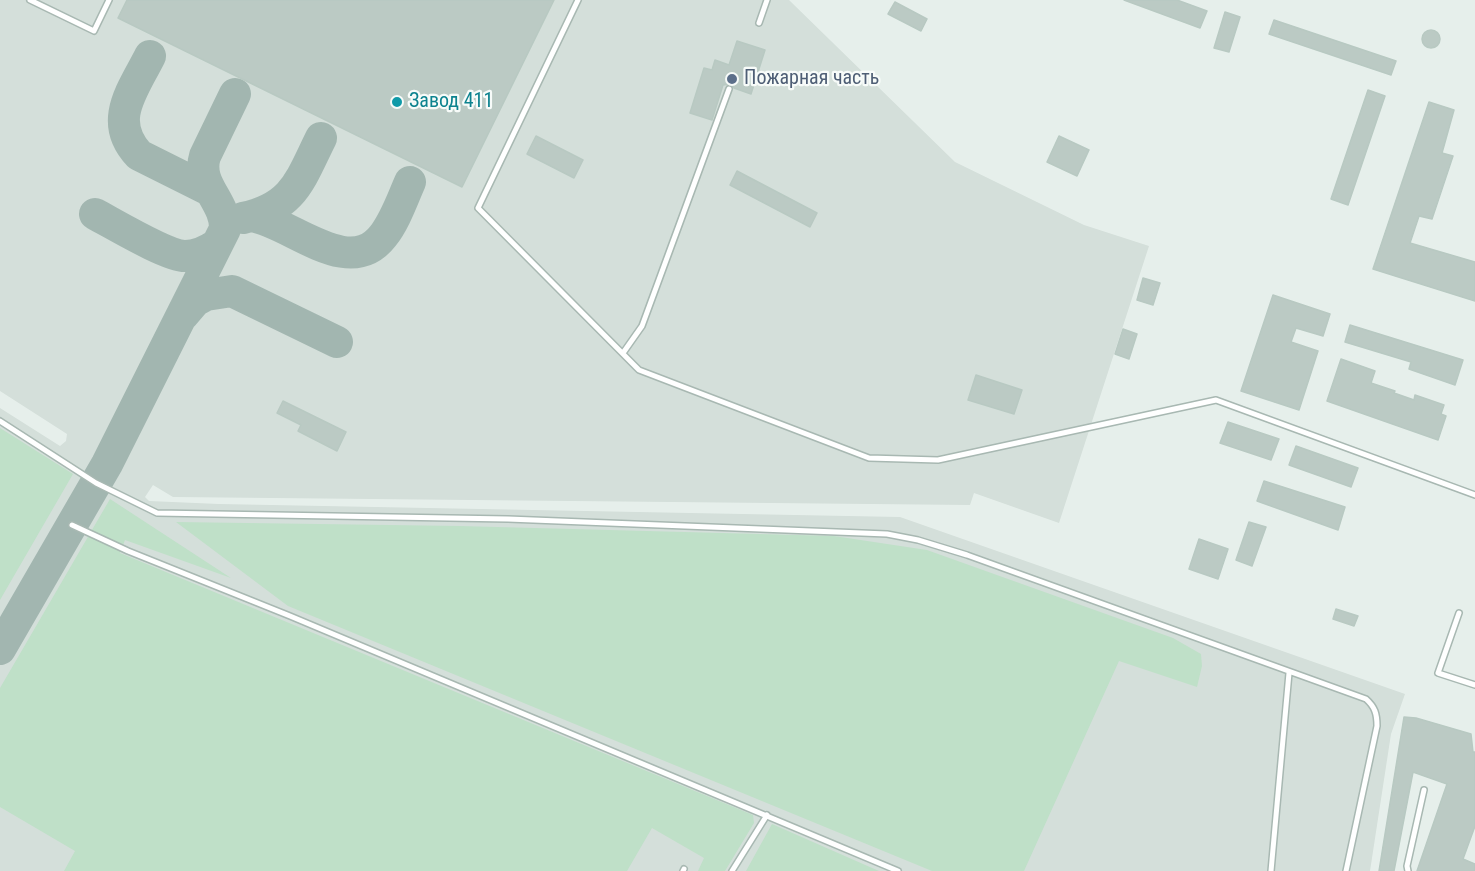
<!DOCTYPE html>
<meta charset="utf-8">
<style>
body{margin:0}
canvas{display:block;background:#e6efeb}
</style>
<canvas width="1475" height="871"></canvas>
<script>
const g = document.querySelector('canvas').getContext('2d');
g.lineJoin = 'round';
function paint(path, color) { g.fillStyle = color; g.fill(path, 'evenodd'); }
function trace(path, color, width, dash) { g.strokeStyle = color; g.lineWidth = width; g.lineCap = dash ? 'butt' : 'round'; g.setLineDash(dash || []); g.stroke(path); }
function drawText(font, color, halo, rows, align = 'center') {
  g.font = font + ' "Roboto Condensed",sans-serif'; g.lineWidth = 4.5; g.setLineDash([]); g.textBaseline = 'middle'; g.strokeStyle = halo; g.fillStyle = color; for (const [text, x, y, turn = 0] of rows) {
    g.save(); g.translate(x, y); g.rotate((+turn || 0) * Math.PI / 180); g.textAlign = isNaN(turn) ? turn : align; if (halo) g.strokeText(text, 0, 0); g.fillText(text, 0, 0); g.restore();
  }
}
paint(new Path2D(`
 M0,0H789L955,162L1084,225L1149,246L1059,523L974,493L970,505L173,497L153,485L145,497L149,501L219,504L900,517L1405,694L1391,734L1370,871H0V408L60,446L66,441L67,434L0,391Z`), '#d4dfda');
paint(new Path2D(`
 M0,428L73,474L0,600Z
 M110,499L231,578L125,540L120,553L753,815L754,823L725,871H698L704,858L652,828L627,871H64L75,851L0,807V688Z
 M176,522L460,526L834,536L927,550L1173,638L1201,654L1202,666L1197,687L1119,661L1024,871H932L288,606Z
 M772,824L879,871H746Z`), '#bfe0c8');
trace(new Path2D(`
 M150,56C133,90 107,121 139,155L209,190
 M95,214C114,224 167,256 185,256C197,256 207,251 216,245
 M252,216C292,223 349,280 383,236C395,221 402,200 410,182
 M243,218C294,207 300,180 321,138
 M183,315L195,301L206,295L232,291L337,342
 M0,649L107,464L225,229C226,201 196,185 205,156L235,94`), '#a2b6b0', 32);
const building = new Path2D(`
 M127,0H554L462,187L118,18Z
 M1124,0H1177L1207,11L1200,28Z
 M895,2L927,19L921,31L888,14Z
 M1225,12L1240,17L1229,52L1214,48Z
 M1274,20L1396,61L1391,75L1269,34Z
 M1422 39a9 9 0 1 1 18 0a9 9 0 1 1-18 0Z
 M737,41L765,50L751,94L734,88L730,84L723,85L712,120L690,113L704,68L712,70L715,60L729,65Z
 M1368,90L1385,96L1348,205L1331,199Z
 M1429,102L1454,110L1442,153L1453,156L1432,219L1419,216L1410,243L1475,262V301L1373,269Z
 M536,136L583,160L574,178L527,154Z
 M1059,136L1089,150L1077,176L1047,162Z
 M737,171L817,213L810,227L730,185Z
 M1143,278L1160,283L1153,305L1137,300Z
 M1273,295L1330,314L1323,336L1296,328L1291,342L1318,351L1299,410L1241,391Z
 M1350,325L1463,360L1455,385L1409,369L1411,362L1345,342Z
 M1123,329L1137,334L1129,359L1115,354Z
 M1341,359L1375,371L1371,383L1395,391L1394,393L1414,400L1415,395L1444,405L1441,414L1446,416L1438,440L1327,401Z
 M976,375L1022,390L1014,414L968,400Z
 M283,401L346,432L337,451L298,431L301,425L277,413Z
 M1228,422L1279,439L1271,460L1220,443Z
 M1296,446L1358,468L1351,487L1289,465Z
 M1264,481L1345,507L1338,530L1257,501Z
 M1249,522L1266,527L1252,566L1236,560Z
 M1199,539L1228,549L1218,579L1189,569Z
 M1336,609L1358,616L1354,626L1333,619Z
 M1404,717L1416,718L1471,734L1473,752H1475V826L1463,859L1475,864V871H1417L1447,784L1413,772L1394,871H1379Z`);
paint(building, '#bbcac4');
trace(building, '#b8c9c2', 1.5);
const lane = new Path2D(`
 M30,0L94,31L109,0
 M578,0L478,208L639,370L869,458L938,460L1216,400L1475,495
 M759,23L767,0
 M623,353L642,326L729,89
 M0,421L96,483L157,513L508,519L887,534L918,540L967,555L1366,699C1375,707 1377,714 1377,726L1346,871
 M72,525L128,551L290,616L898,871
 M1459,613L1438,673L1475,685
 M683,871L684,869
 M732,871L767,815
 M1271,871L1289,673
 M1408,871L1407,866L1424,790`);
trace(lane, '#a8b8b2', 8);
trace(lane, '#fff', 5);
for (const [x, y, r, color] of [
 [732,79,6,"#5c6f8a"],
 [397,102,6,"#0f9aa8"]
]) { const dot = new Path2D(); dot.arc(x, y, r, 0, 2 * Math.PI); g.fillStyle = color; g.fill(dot); trace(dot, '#f7fbf9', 2); }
drawText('20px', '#4e5e75', '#f7fbf9', [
 ["Пожарная часть",744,79]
], 'left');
drawText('20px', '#0d838f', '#f7fbf9', [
 ["Завод 411",409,102]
], 'left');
</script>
